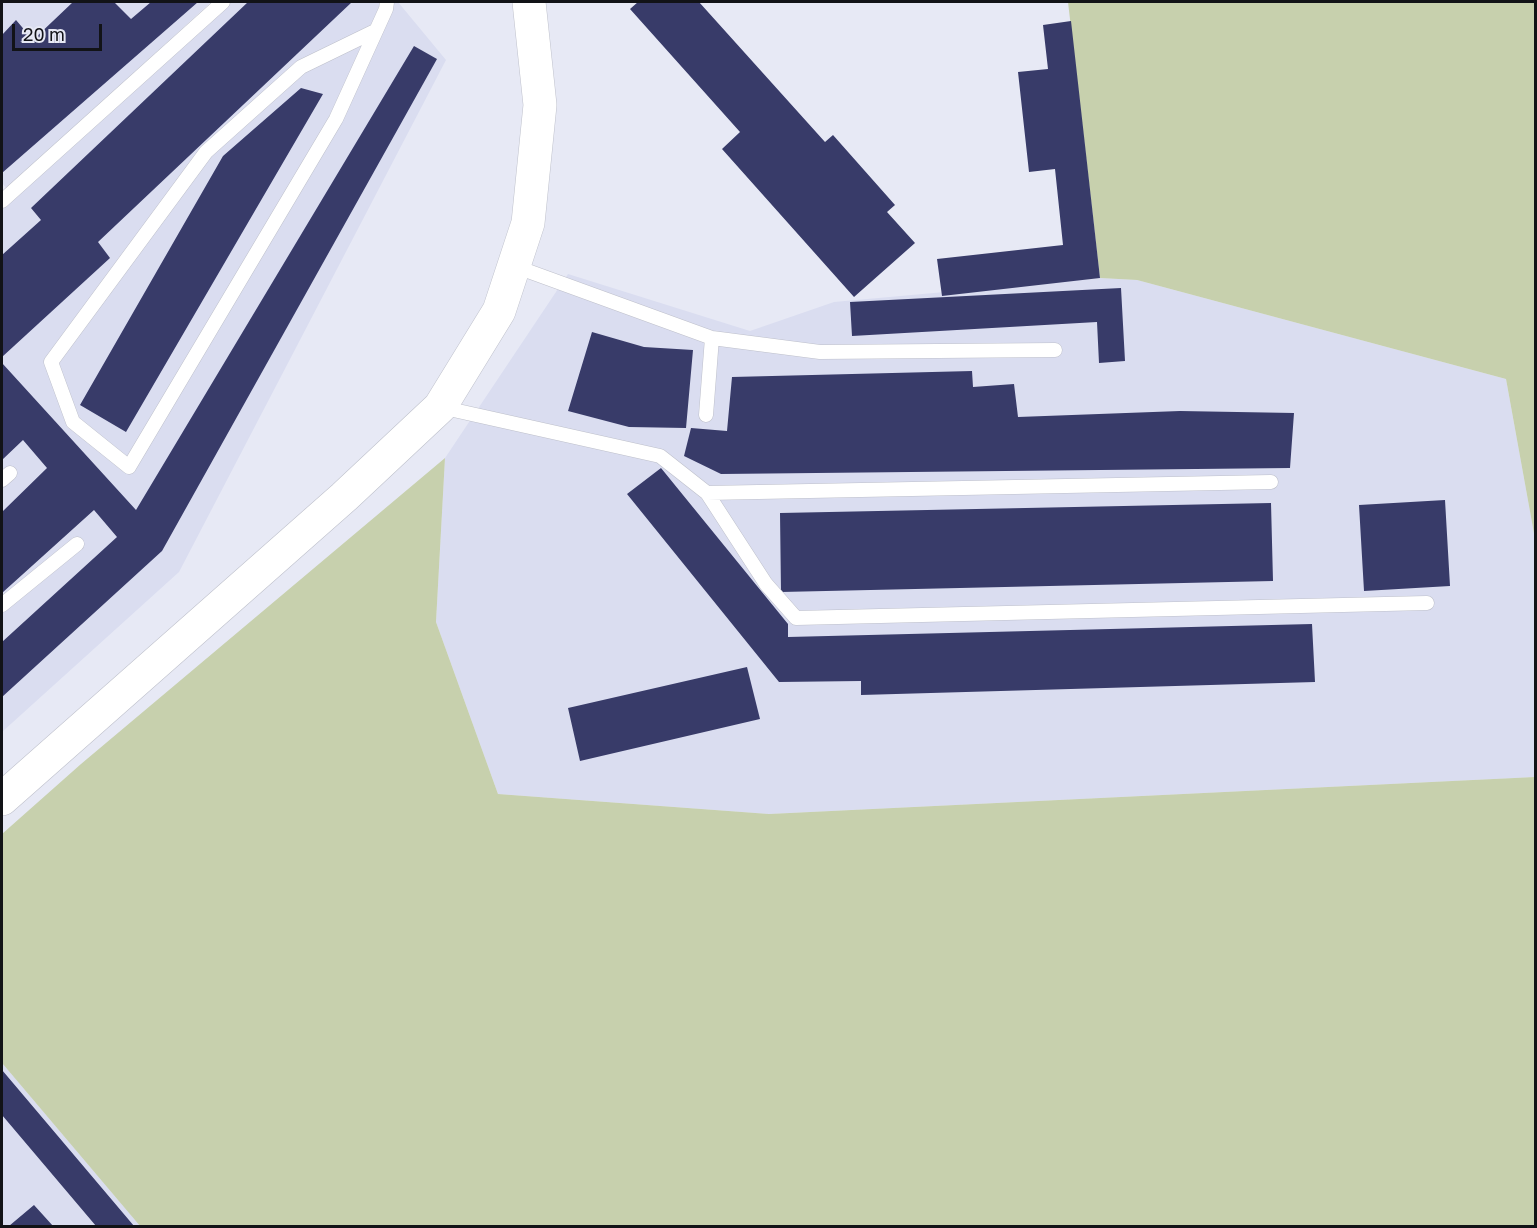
<!DOCTYPE html>
<style>
body{margin:0}
#map{position:relative;width:1537px;height:1228px;overflow:hidden;background:#e7e9f5;font-family:"Golos Text",sans-serif}
canvas{display:block}
.frame{position:absolute;inset:0;border:3px solid #121317;pointer-events:none}
.scale{position:absolute;left:12px;top:24px;width:90px;height:27px;box-sizing:border-box;border:3px solid #121317;border-top:0;padding-left:8px;font-size:18px;line-height:21px;white-space:nowrap;color:#121317;-webkit-text-stroke:4px #e7e9f5;paint-order:stroke}
</style>
<div id="map">
<canvas width="1537" height="1228"></canvas>
<div class="frame"></div>
<div class="scale">20 m</div>
</div>
<script>
const g = document.querySelector('canvas').getContext('2d');
g.lineJoin = 'round';
function paint(path, color) { g.fillStyle = color; g.fill(path, 'evenodd'); }
function trace(path, color, width, dash) { g.strokeStyle = color; g.lineWidth = width; g.lineCap = dash ? 'butt' : 'round'; g.setLineDash(dash || []); g.stroke(path); }
paint(new Path2D(`
 M2,2H211L7,189L2,183Z
 M230,2H398L446,60L179,572L2,732V207Z
 M568,274L750,331L834,302L1100,278L1137,280L1506,379L1535,539V777L769,814L498,794L436,622L445,458Z
 M2,1063L140,1226H2Z`), '#daddf0');
paint(new Path2D(`
 M1068,2H1535V539L1506,379L1137,280L1100,278Z
 M445,458L436,622L498,794L769,814L1535,777V1226H140L2,1063V834L81,764Z`), '#c7d0ad');
paint(new Path2D(`
 M73,2H114L131,19L151,2H198L2,173V35L16,20L33,40Z
 M248,2H352L98,242L110,258L2,357V255L41,220L31,208Z
 M638,2H699L825,142L833,135L895,205L887,212L915,243L854,297L722,149L740,132L630,9Z
 M1071,21L1100,278L942,296L937,259L1063,245L1055,169L1029,172L1018,72L1048,69L1043,25Z
 M414,46L437,59L162,551L2,697V642L117,537L94,510L2,593V512L47,468L23,440L2,460V363L136,510Z
 M301,88L323,94L126,432L80,405L223,156Z
 M1121,288L1125,361L1099,363L1097,322L852,336L850,302Z
 M592,332L644,347L693,350L686,428L629,427L568,411Z
 M972,371L973,387L1014,384L1018,417L1180,411L1294,413L1290,468L721,474L684,456L691,428L727,431L732,377Z
 M661,468L788,624V637L1312,624L1315,682L861,695V681L779,682L627,494Z
 M1445,500L1450,586L1364,591L1359,505Z
 M1271,503L1273,581L781,592L780,513Z
 M747,667L760,719L580,761L568,708Z
 M2,1070L134,1226H96L2,1115Z
 M34,1205L53,1226H9Z`), '#383b69');
const service = new Path2D(`
 M375,31L301,67L206,152L51,362L73,422L129,467L336,119L386,9L387,2
 M2,201L223,2
 M514,266L712,338L820,352L1055,350
 M440,407L660,456L707,493L1271,482
 M706,415L712,338
 M2,480L10,473
 M707,493L766,584L796,618L1427,603
 M2,605L77,544`);
const tertiary = new Path2D(`
 M2,799L344,497L440,407L499,311L528,223L540,105L529,2`);
trace(service, '#bec0cb', 15);
trace(tertiary, '#bec0cb', 34);
trace(service, '#fff', 14);
trace(tertiary, '#fff', 33);
</script>
